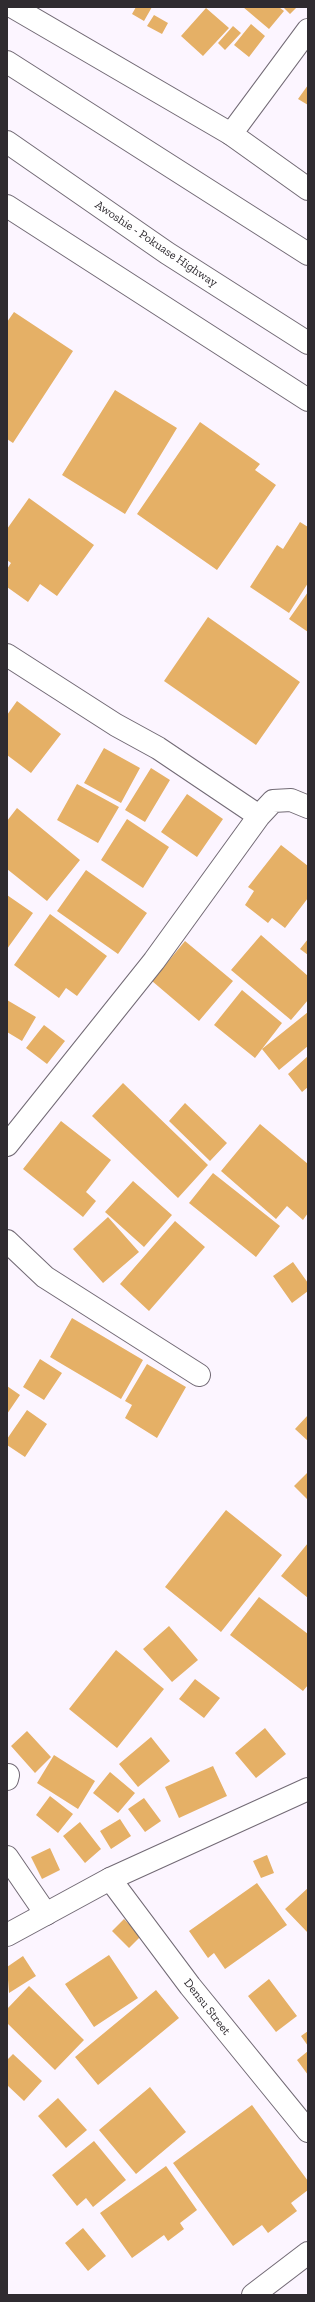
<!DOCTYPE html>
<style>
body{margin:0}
#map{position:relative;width:315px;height:2302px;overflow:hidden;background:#fcf5ff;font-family:"Zilla Slab",serif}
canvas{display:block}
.frame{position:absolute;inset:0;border:8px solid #2f2b30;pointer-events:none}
</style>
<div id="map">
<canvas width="315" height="2302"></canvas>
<div class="frame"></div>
</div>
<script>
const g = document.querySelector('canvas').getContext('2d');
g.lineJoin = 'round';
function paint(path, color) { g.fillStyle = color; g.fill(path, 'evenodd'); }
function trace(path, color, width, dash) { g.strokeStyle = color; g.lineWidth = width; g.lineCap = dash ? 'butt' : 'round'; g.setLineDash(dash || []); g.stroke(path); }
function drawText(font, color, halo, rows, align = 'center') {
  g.font = font + ' "Zilla Slab",serif'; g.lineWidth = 4; g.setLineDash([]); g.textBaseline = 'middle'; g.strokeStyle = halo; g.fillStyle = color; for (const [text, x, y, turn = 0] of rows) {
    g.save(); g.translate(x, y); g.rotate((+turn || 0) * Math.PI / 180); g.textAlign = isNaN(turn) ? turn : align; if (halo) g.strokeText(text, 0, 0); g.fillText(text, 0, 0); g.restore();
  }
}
paint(new Path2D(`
 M136,7H152L144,21L132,14Z
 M243,7H279L284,11L269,29Z
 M283,7H297L290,14Z
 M206,8L229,28L203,56L181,36Z
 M154,15L168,23L162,34L147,26Z
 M251,24L265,36L249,57L234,45Z
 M233,26L241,33L225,50L218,43Z
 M308,85V105L298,99Z
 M14,312L73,351L13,443L7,439V322Z
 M115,390L177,428L125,514L62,475Z
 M200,422L260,464L255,470L276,485L217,570L137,514Z
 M29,498L94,545L57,596L40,584L28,602L7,587V569L11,563L7,560V529Z
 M300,522L308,527V583L289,613L250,587L277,545L283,549Z
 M308,592V632L289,619Z
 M208,617L300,682L256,745L164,681Z
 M17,701L61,734L31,773L7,755V715Z
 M104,748L140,768L121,803L84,783Z
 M151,768L170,780L145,822L125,810Z
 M77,784L119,807L98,843L57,820Z
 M187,794L223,819L197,857L161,832Z
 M17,808L80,860L47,901L7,869V821Z
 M127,819L169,847L143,888L101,860Z
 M281,845L308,866V898L285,928L272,918L268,923L245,905L254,891L248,887Z
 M86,870L147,913L118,954L57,911Z
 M7,895L33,913L7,949Z
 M50,914L107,956L77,996L66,988L59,998L14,965Z
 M261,935L308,976V1000L291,1020L231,970Z
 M308,939V955L300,949Z
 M185,941L233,981L199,1021L152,981Z
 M242,990L282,1023L255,1058L214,1025Z
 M7,1000L36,1017L22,1041L7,1032Z
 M308,1012V1046L279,1070L262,1049Z
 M44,1025L65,1041L47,1064L26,1048Z
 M308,1056V1087L302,1092L288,1074Z
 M123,1083L208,1165L178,1198L92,1116Z
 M185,1103L227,1143L210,1161L169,1121Z
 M61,1121L111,1160L86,1192L96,1201L83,1217L23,1169Z
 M260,1124L308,1164V1213L303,1220L287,1206L276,1219L221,1171Z
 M213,1173L280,1226L256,1257L189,1203Z
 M133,1181L172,1215L144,1247L105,1212Z
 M108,1217L139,1252L103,1283L73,1249Z
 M175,1221L205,1247L149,1311L120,1284Z
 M293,1262L308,1283V1291L292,1303L273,1276Z
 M72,1318L143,1360L121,1399L50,1357Z
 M40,1359L62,1373L44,1400L23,1387Z
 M147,1364L186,1387L157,1438L125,1418L132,1405L125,1401Z
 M7,1386L20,1395L7,1414Z
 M27,1410L47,1424L25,1457L7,1445V1439Z
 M308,1415V1441L295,1429Z
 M308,1472V1500L294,1486Z
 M226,1510L282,1555L221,1632L165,1587Z
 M308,1543V1598L281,1576Z
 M259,1597L308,1634V1685L303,1691L230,1635Z
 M169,1626L198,1660L172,1682L143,1649Z
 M116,1650L164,1689L117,1748L69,1709Z
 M195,1679L220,1698L204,1718L179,1699Z
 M265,1728L286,1754L256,1778L235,1753Z
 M27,1731L51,1757L35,1773L11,1746Z
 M151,1737L170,1761L138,1787L119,1764Z
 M54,1755L95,1781L78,1809L37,1783Z
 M213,1766L227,1796L179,1818L165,1787Z
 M110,1772L135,1793L118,1813L93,1793Z
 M50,1796L73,1814L58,1833L36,1815Z
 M144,1798L161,1821L145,1832L128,1809Z
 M120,1819L131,1836L111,1849L100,1831Z
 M80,1822L101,1849L85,1863L63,1836Z
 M50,1848L60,1870L42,1879L31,1857Z
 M267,1855L274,1873L261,1878L253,1861Z
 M257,1883L287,1925L225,1969L214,1953L208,1958L189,1931Z
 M308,1888V1933L285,1909Z
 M124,1919L141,1936L129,1948L112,1931Z
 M109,1955L138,1998L94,2027L65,1984Z
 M23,1956L36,1976L9,1993L7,1967Z
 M269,1979L297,2016L276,2032L248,1996Z
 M29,1986L84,2040L55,2070L7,2023V2009Z
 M156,1990L179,2018L98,2085L75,2057Z
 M308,2031V2046L301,2036Z
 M308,2051V2075L297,2060Z
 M13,2054L42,2081L24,2101L7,2085V2060Z
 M150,2087L186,2132L136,2174L99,2130Z
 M58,2098L87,2130L66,2148L38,2116Z
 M252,2105L308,2181V2190L291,2203L297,2211L268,2233L262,2225L233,2246L173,2163Z
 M94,2141L126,2180L93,2207L86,2198L77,2206L52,2175Z
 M166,2166L197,2210L180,2223L184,2229L168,2241L164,2235L132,2258L100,2213Z
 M83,2228L106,2256L88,2271L65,2243Z`), '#e5b066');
const street = new Path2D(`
 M231,134L308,30
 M7,655L116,725L158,748L259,816L273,801L291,800L308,807
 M7,1145L154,961L259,816
 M7,1241L45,1277L199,1375
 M7,1779L8,1775
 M7,1857L46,1914
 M110,1879L190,1986L308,2131
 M253,2295L308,2253`);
const secondary = new Path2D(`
 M13,7L231,134L308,189
 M7,206L308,400
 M7,1935L110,1879L308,1789`);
const primary = new Path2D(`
 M7,62L308,254
 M7,142L167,253L308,343`);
trace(street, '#726a75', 24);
trace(secondary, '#726a75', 24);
trace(primary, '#726a75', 24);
trace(street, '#fff', 22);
trace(secondary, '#fff', 22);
trace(primary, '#fff', 22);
drawText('12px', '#2f2b30', '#fff', [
 ["Awoshie - Pokuase Highway",156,244,34],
 ["Densu Street",207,2007,52]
]);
</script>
